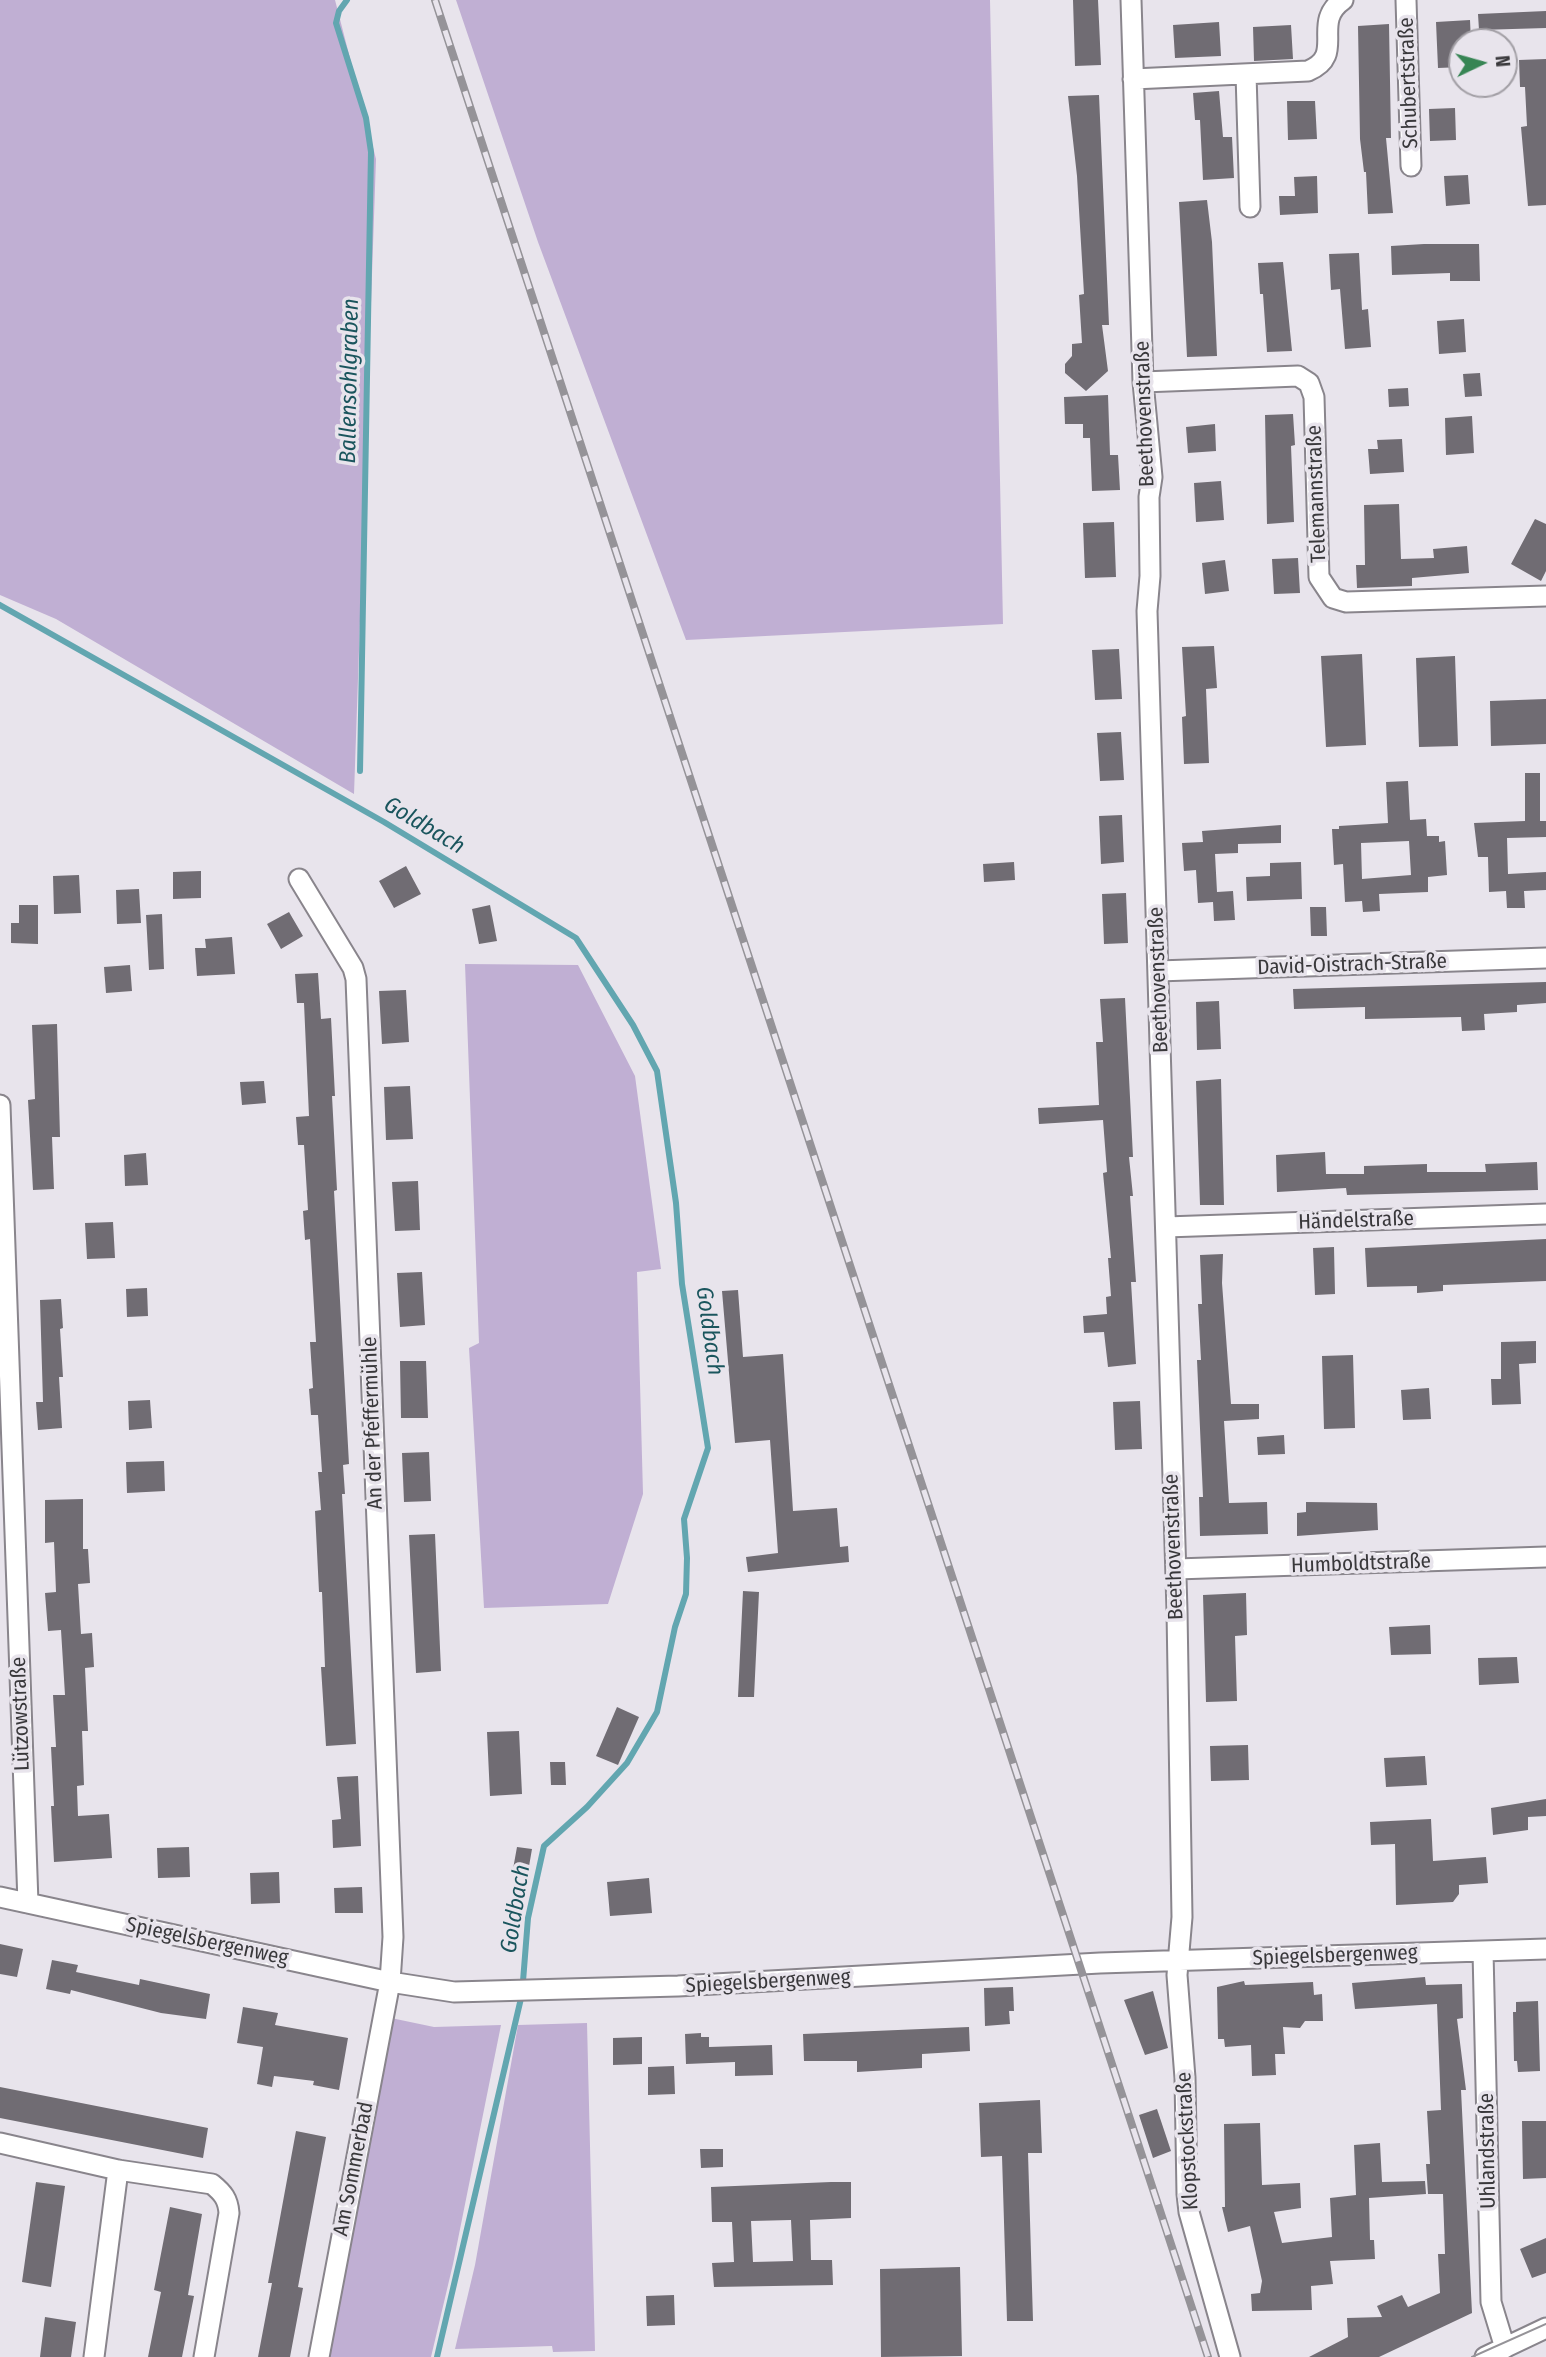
<!DOCTYPE html>
<meta charset="utf-8">
<style>
body{margin:0}
#map{position:relative;width:1546px;height:2357px;overflow:hidden;background:#e8e4ec;font-family:"Fira Sans Condensed",sans-serif}
canvas{display:block}
.north{position:absolute;left:1448px;top:28px;width:70px;height:70px;box-sizing:border-box;background:#e8e4ec;border:2px solid #a29fa5;border-radius:50%;rotate:85deg;font-size:19px;font-weight:700;line-height:28px;text-align:center;color:#39383b}
.north::after{content:'';display:block;margin:auto;width:24px;height:32px;background:#378554;clip-path:polygon(50% 0,100% 100%,50% 72%,0 100%)}
</style>
<div id="map">
<canvas width="1546" height="2357"></canvas>
<div class="north">N</div>
</div>
<script>
const g = document.querySelector('canvas').getContext('2d');
g.lineJoin = 'round';
function paint(path, color) { g.fillStyle = color; g.fill(path, 'evenodd'); }
function trace(path, color, width, dash) { g.strokeStyle = color; g.lineWidth = width; g.lineCap = dash ? 'butt' : 'round'; g.setLineDash(dash || []); g.stroke(path); }
function drawText(font, color, halo, rows, align = 'center') {
  g.font = font + ' "Fira Sans Condensed",sans-serif'; g.lineWidth = 7; g.setLineDash([]); g.textBaseline = 'middle'; g.strokeStyle = halo; g.fillStyle = color; for (const [text, x, y, turn = 0] of rows) {
    g.save(); g.translate(x, y); g.rotate((+turn || 0) * Math.PI / 180); g.textAlign = isNaN(turn) ? turn : align; if (halo) g.strokeText(text, 0, 0); g.fillText(text, 0, 0); g.restore();
  }
}
paint(new Path2D(`
 M0,0H335L376,159L354,794L56,619L0,595Z
 M456,0H990L1003,624L686,640L538,242Z
 M465,964L578,965L635,1076L661,1269L637,1272L643,1494L608,1604L484,1608L469,1348L479,1343Z
 M391,2018L434,2027L501,2025L453,2264L431,2357H326Z
 M587,2023L595,2351L553,2352L552,2346L455,2349L475,2265L518,2025Z`), '#c0afd3');
trace(new Path2D(`
 M347,0L339,11L336,23L366,118L371,152L360,771
 M0,605L384,822L576,938L633,1025L657,1071L676,1203L682,1284L708,1448L684,1519L687,1558L686,1594L675,1627L657,1712L627,1763L587,1807L544,1846L528,1918L522,1994L437,2357`), '#62a6b0', 6);
paint(new Path2D(`
 M1073,0H1098L1101,65L1075,66Z
 M1546,11V28L1479,30L1478,14Z
 M1470,20L1471,42H1462V67L1438,68L1436,22Z
 M1219,22L1221,56L1175,58L1173,25Z
 M1389,24L1391,138H1386L1393,213L1368,214L1366,172H1364L1360,139L1358,26Z
 M1291,25L1293,59L1254,61L1253,27Z
 M1546,59V205L1528,206L1521,127L1527,126L1525,87H1520L1519,60Z
 M1219,91L1223,137H1232L1234,178L1203,180L1200,120H1195L1193,93Z
 M1099,95L1109,325H1102L1108,371L1086,391L1065,373V364L1072,356V344L1082,343L1079,295L1084,294L1077,176L1068,96Z
 M1287,101H1315L1317,139L1288,140Z
 M1455,108L1456,140L1430,141L1429,109Z
 M1468,175L1470,204L1446,206L1444,176Z
 M1317,176L1318,213L1280,215L1279,196H1295L1294,177Z
 M1207,200L1212,242L1217,356L1187,357L1179,202Z
 M1424,244H1479L1480,281H1450V273L1392,275L1391,246Z
 M1359,253L1362,310L1368,309L1371,347L1345,349L1340,289L1331,290L1329,254Z
 M1283,262L1292,351L1267,352L1263,294H1260L1258,263Z
 M1464,319L1466,352L1439,354L1437,321Z
 M1480,373L1482,396L1465,397L1463,374Z
 M1408,388L1409,406L1389,407L1388,389Z
 M1108,395L1110,455H1118L1120,490L1092,491L1090,438H1083V424H1065L1064,397Z
 M1293,414L1295,445L1291,446L1294,522L1267,524L1265,415Z
 M1472,416L1474,453L1446,455L1445,418Z
 M1215,424L1216,451L1188,453L1186,427Z
 M1402,439L1404,472L1370,474L1368,449H1378L1377,440Z
 M1221,481L1224,520L1196,522L1194,483Z
 M1399,504L1401,559L1434,558L1433,549L1467,546L1469,573L1412,578V586L1357,588L1356,565H1365L1364,505Z
 M1535,519L1546,524V571L1541,581L1511,564Z
 M1114,522L1116,577L1085,578L1083,523Z
 M1298,558L1300,593L1274,594L1272,559Z
 M1225,560L1229,591L1205,594L1202,563Z
 M1214,646L1217,688L1206,689L1209,763L1184,764L1182,717L1186,716L1182,647Z
 M1119,649L1122,699L1095,700L1092,650Z
 M1362,654L1366,745L1326,747L1321,656Z
 M1455,656L1458,746L1419,747L1416,658Z
 M1546,699V744L1491,746L1490,701Z
 M1121,732L1124,780L1100,781L1097,733Z
 M1525,773H1540V821H1546V837L1507,838L1508,874L1546,872V890L1524,891L1525,908H1507L1506,891L1489,892L1488,857H1478L1474,823L1525,821Z
 M1408,781L1410,820L1426,819L1427,836H1439V842L1445,841L1447,875L1428,877V892L1379,894L1380,911L1363,912L1362,901L1345,902L1343,864L1334,865L1332,829H1339V826L1388,823L1386,782ZM1409,841L1411,875L1362,879L1361,843Z
 M1122,815L1124,862L1101,864L1099,816Z
 M1281,825V843L1238,844V853L1215,854L1217,892L1233,891L1235,920L1214,921L1213,902L1198,903L1196,870L1184,871L1182,843L1203,842L1202,831Z
 M1014,862L1015,880L984,882L983,864Z
 M1301,862L1302,899L1247,901L1246,877L1270,876V863Z
 M406,866L421,894L394,908L379,881Z
 M201,871V898L173,899V872Z
 M79,875L81,913L54,914L53,876Z
 M139,889L141,923L117,924L116,890Z
 M1126,893L1128,943L1104,944L1102,894Z
 M19,905H38V944L11,943V923H19Z
 M490,905L497,941L479,944L472,909Z
 M1310,907H1326L1327,936H1311Z
 M289,912L303,936L281,949L267,924Z
 M162,914L164,969L149,970L146,915Z
 M232,937L235,974L197,976L195,948H206L205,939Z
 M130,965L132,991L106,993L104,967Z
 M318,973L321,1019L331,1018L335,1096H332L337,1190L334,1191L349,1464L343,1465L345,1494H342L356,1744L326,1746L321,1667H325L322,1592H319L315,1511L321,1510L318,1472H322L318,1415H311L309,1389L313,1388L310,1342H316L310,1239L305,1240L303,1211L308,1210L304,1145H298L296,1117L309,1116L304,1003H297L295,974Z
 M1546,982V1003L1517,1005V1012L1484,1014L1485,1030L1462,1031L1461,1017L1365,1019V1007L1294,1009L1293,989Z
 M406,990L409,1042L382,1044L379,991Z
 M1125,998L1133,1157H1129L1133,1196H1130L1136,1282H1131L1136,1364L1108,1367L1104,1332L1084,1333L1083,1316L1107,1314L1106,1297L1111,1296L1108,1258H1111L1103,1173L1107,1172L1103,1120L1039,1124L1038,1108L1099,1105L1096,1042H1103L1100,999Z
 M1219,1001L1221,1049L1197,1050L1196,1002Z
 M57,1024L60,1137H52L54,1189L33,1190L28,1100L35,1099L32,1025Z
 M1221,1079L1224,1205H1200L1196,1081Z
 M264,1081L266,1103L242,1105L240,1082Z
 M410,1086L413,1139L386,1140L384,1087Z
 M1325,1152L1326,1174H1364V1166L1427,1164V1172H1486L1485,1164L1537,1162L1538,1190L1347,1195L1346,1188L1277,1192L1276,1155Z
 M146,1153L148,1185L125,1186L124,1155Z
 M418,1181L420,1230L395,1231L392,1182Z
 M113,1222L115,1258L87,1259L85,1223Z
 M1546,1239V1281L1443,1285V1291L1417,1293V1286L1367,1287L1365,1248Z
 M1334,1247L1335,1294L1315,1295L1313,1248Z
 M1223,1254L1222,1283L1231,1404H1259V1419L1224,1421L1229,1503L1267,1502L1268,1534L1200,1536L1199,1497H1203L1197,1360H1201L1198,1304H1202L1200,1255Z
 M422,1272L425,1325L400,1327L397,1273Z
 M147,1288L148,1316L127,1317L126,1289Z
 M738,1290L743,1357L783,1354L793,1511L837,1508L840,1547L848,1546L849,1562L748,1572L746,1557L778,1553L770,1440L735,1443L722,1291Z
 M61,1299L63,1328L60,1329L63,1377H59L62,1428L38,1430L36,1402H43L40,1300Z
 M1536,1341V1363L1519,1364L1521,1404L1492,1405L1491,1379H1501V1342Z
 M1353,1355L1355,1428L1324,1429L1322,1356Z
 M400,1361H426L428,1418H401Z
 M1429,1388L1431,1419L1403,1420L1401,1390Z
 M150,1400L152,1428L129,1430L128,1401Z
 M1140,1401L1142,1449L1115,1450L1113,1402Z
 M1284,1435L1285,1454L1258,1455L1257,1437Z
 M429,1452L431,1501L404,1502L402,1453Z
 M164,1461L165,1491L127,1493L126,1462Z
 M83,1499V1549H88L90,1583L78,1584L81,1634L92,1633L94,1667L85,1668L88,1731H82L84,1785L77,1786L78,1816L109,1814L112,1858L54,1862L51,1806H54L51,1747H56L53,1695H65L61,1630L48,1631L45,1593L56,1592L54,1542L45,1543V1500Z
 M1306,1502L1377,1503L1378,1530L1297,1536V1513L1306,1512Z
 M435,1534L441,1671L416,1673L409,1535Z
 M743,1591L759,1592L754,1697H738Z
 M1246,1593L1247,1635L1235,1636L1237,1701L1206,1702L1203,1595Z
 M1430,1625L1431,1654L1391,1655L1389,1627Z
 M1517,1657L1519,1683L1479,1685L1478,1658Z
 M617,1707L639,1717L618,1765L596,1756Z
 M519,1731L522,1794L490,1796L487,1732Z
 M1248,1745L1249,1780L1211,1781L1210,1746Z
 M1425,1756L1427,1785L1386,1787L1384,1758Z
 M550,1762H565L566,1785H551Z
 M358,1776L361,1846L333,1848L332,1820L341,1819L337,1777Z
 M1546,1799V1816L1528,1817V1830L1493,1835L1491,1808Z
 M1431,1819L1433,1861L1486,1857L1488,1883L1459,1885V1894L1453,1902L1396,1905L1395,1844L1371,1845L1370,1822Z
 M189,1847L190,1877L158,1878L157,1848Z
 M517,1847L532,1849L528,1872L513,1869Z
 M279,1872L280,1903L251,1904L250,1873Z
 M649,1878L652,1913L610,1916L607,1882Z
 M362,1887L363,1913H335L334,1888Z
 M0,1944L23,1949L17,1977L0,1974Z
 M52,1960L78,1965L76,1972L139,1985L140,1979L210,1994L206,2019L161,2013L71,1990L70,1994L46,1989Z
 M1425,1977L1426,1985L1462,1984L1463,2018L1457,2019L1466,2090H1461L1472,2313L1379,2357H1309L1348,2337L1347,2318L1382,2317L1377,2306L1402,2295L1408,2307L1440,2293L1438,2254H1445L1443,2194H1428L1426,2164H1430L1427,2111L1441,2110L1437,2004L1355,2009L1352,1983Z
 M1244,1981L1245,1985L1313,1982L1314,1995L1322,1994L1323,2021H1305L1300,2028L1283,2027L1285,2054H1275L1276,2075L1252,2076L1251,2045L1225,2047L1224,2039H1218L1217,1987Z
 M1013,1987L1014,2011H1009L1010,2024L985,2026L984,1988Z
 M1153,1991L1168,2048L1145,2055L1124,2000Z
 M1538,2001L1540,2071L1518,2072L1517,2061H1514L1513,2012H1516V2002Z
 M243,2007L278,2013L275,2025L348,2038L339,2090L313,2085L314,2081L274,2076L272,2087L257,2084L263,2047L237,2043Z
 M969,2027L970,2051L922,2054V2068L857,2072V2061H804L803,2034Z
 M701,2033V2037H709V2047L772,2045L773,2075L735,2076V2062L686,2064L685,2034Z
 M642,2037V2064L613,2065V2038Z
 M674,2066L675,2094L648,2095V2067Z
 M0,2087L208,2128L203,2158L0,2118Z
 M1040,2100L1042,2153H1028L1033,2321H1007L1002,2156L981,2157L979,2103Z
 M1157,2109L1171,2151L1153,2158L1139,2115Z
 M1522,2121H1546V2178L1523,2179Z
 M1260,2123L1262,2185L1300,2183L1301,2208L1274,2212L1282,2243L1332,2237L1330,2198L1356,2195L1354,2145L1380,2143L1382,2182L1425,2181L1426,2194L1369,2198L1370,2240H1374L1375,2259L1330,2261L1333,2284L1311,2286L1312,2310L1252,2311L1251,2294L1260,2293L1262,2281L1250,2226L1228,2232L1222,2207H1225L1224,2124Z
 M296,2131L326,2137L298,2287L303,2288L290,2357H258L272,2283H268Z
 M700,2149H723V2167L701,2168Z
 M36,2182L65,2186L51,2287L22,2282Z
 M831,2182H851V2218L810,2220L811,2260H832L833,2285L714,2287L712,2263L734,2262L732,2222H712L711,2187ZM791,2220L793,2261L753,2262L751,2221Z
 M170,2207L202,2214L188,2295L194,2296L182,2357H148L161,2292L154,2290Z
 M1546,2238V2273L1532,2278L1520,2249Z
 M960,2267L962,2356L881,2357L880,2269Z
 M674,2295L675,2325L647,2326L646,2296Z
 M45,2317L76,2322L71,2357H40Z`), '#706c73');
const minor = new Path2D(`
 M1131,0L1143,382L1152,477L1149,497L1150,576L1147,611L1177,1611L1182,1917L1177,1975L1185,2078L1187,2194L1189,2212L1230,2357
 M1406,0L1411,166
 M1246,74L1250,207
 M1133,79L1308,71C1347,55 1310,23 1343,0
 M1143,382L1298,376L1309,383L1314,397L1319,577L1333,598L1346,602L1546,596
 M299,879L353,968L356,979L393,1937L390,1982L319,2357
 M1158,971L1546,958
 M0,1105L28,1903
 M1166,1227L1546,1214
 M1176,1569L1546,1557
 M0,1897L390,1982L454,1992L678,1986L1100,1963L1546,1949
 M1483,1951L1491,2302L1505,2348
 M0,2143L118,2170L212,2184C223,2193 228,2199 229,2213L204,2357
 M94,2357L118,2170
 M1485,2357L1546,2328`);
trace(minor, '#89858c', 23);
trace(minor, '#fff', 19);
trace(new Path2D(`
 M1472,2357L1546,2324`), '#959398', 2);
const rail = new Path2D(`
 M435,0L1208,2357`);
trace(rail, '#959398', 8);
trace(rail, '#e8e4ec', 5, [16]);
drawText('21px', '#39383b', '#e8e4ec', [
 ["Schubertstraße",1409,83,-92],
 ["Beethovenstraße",1145,414,-92],
 ["Telemannstraße",1317,494,-92],
 ["David-Oistrach-Straße",1352,965,-2],
 ["Beethovenstraße",1159,980,-92],
 ["Händelstraße",1356,1221,-2],
 ["An der Pfeffermühle",373,1423,-92],
 ["Beethovenstraße",1174,1547,-92],
 ["Humboldtstraße",1361,1564,-2],
 ["Lützowstraße",21,1714,-92],
 ["Spiegelsbergenweg",207,1942,12],
 ["Spiegelsbergenweg",1335,1956,-2],
 ["Spiegelsbergenweg",768,1982,-3],
 ["Klopstockstraße",1188,2141,-93],
 ["Uhlandstraße",1488,2151,-91],
 ["Am Sommerbad",354,2169,-79]
]);
drawText('italic 23px', '#1a555d', '#e8e4ec', [
 ["Ballensohlgraben",350,381,-89],
 ["Goldbach",424,826,31],
 ["Goldbach",709,1331,82],
 ["Goldbach",516,1909,-81]
]);
</script>
